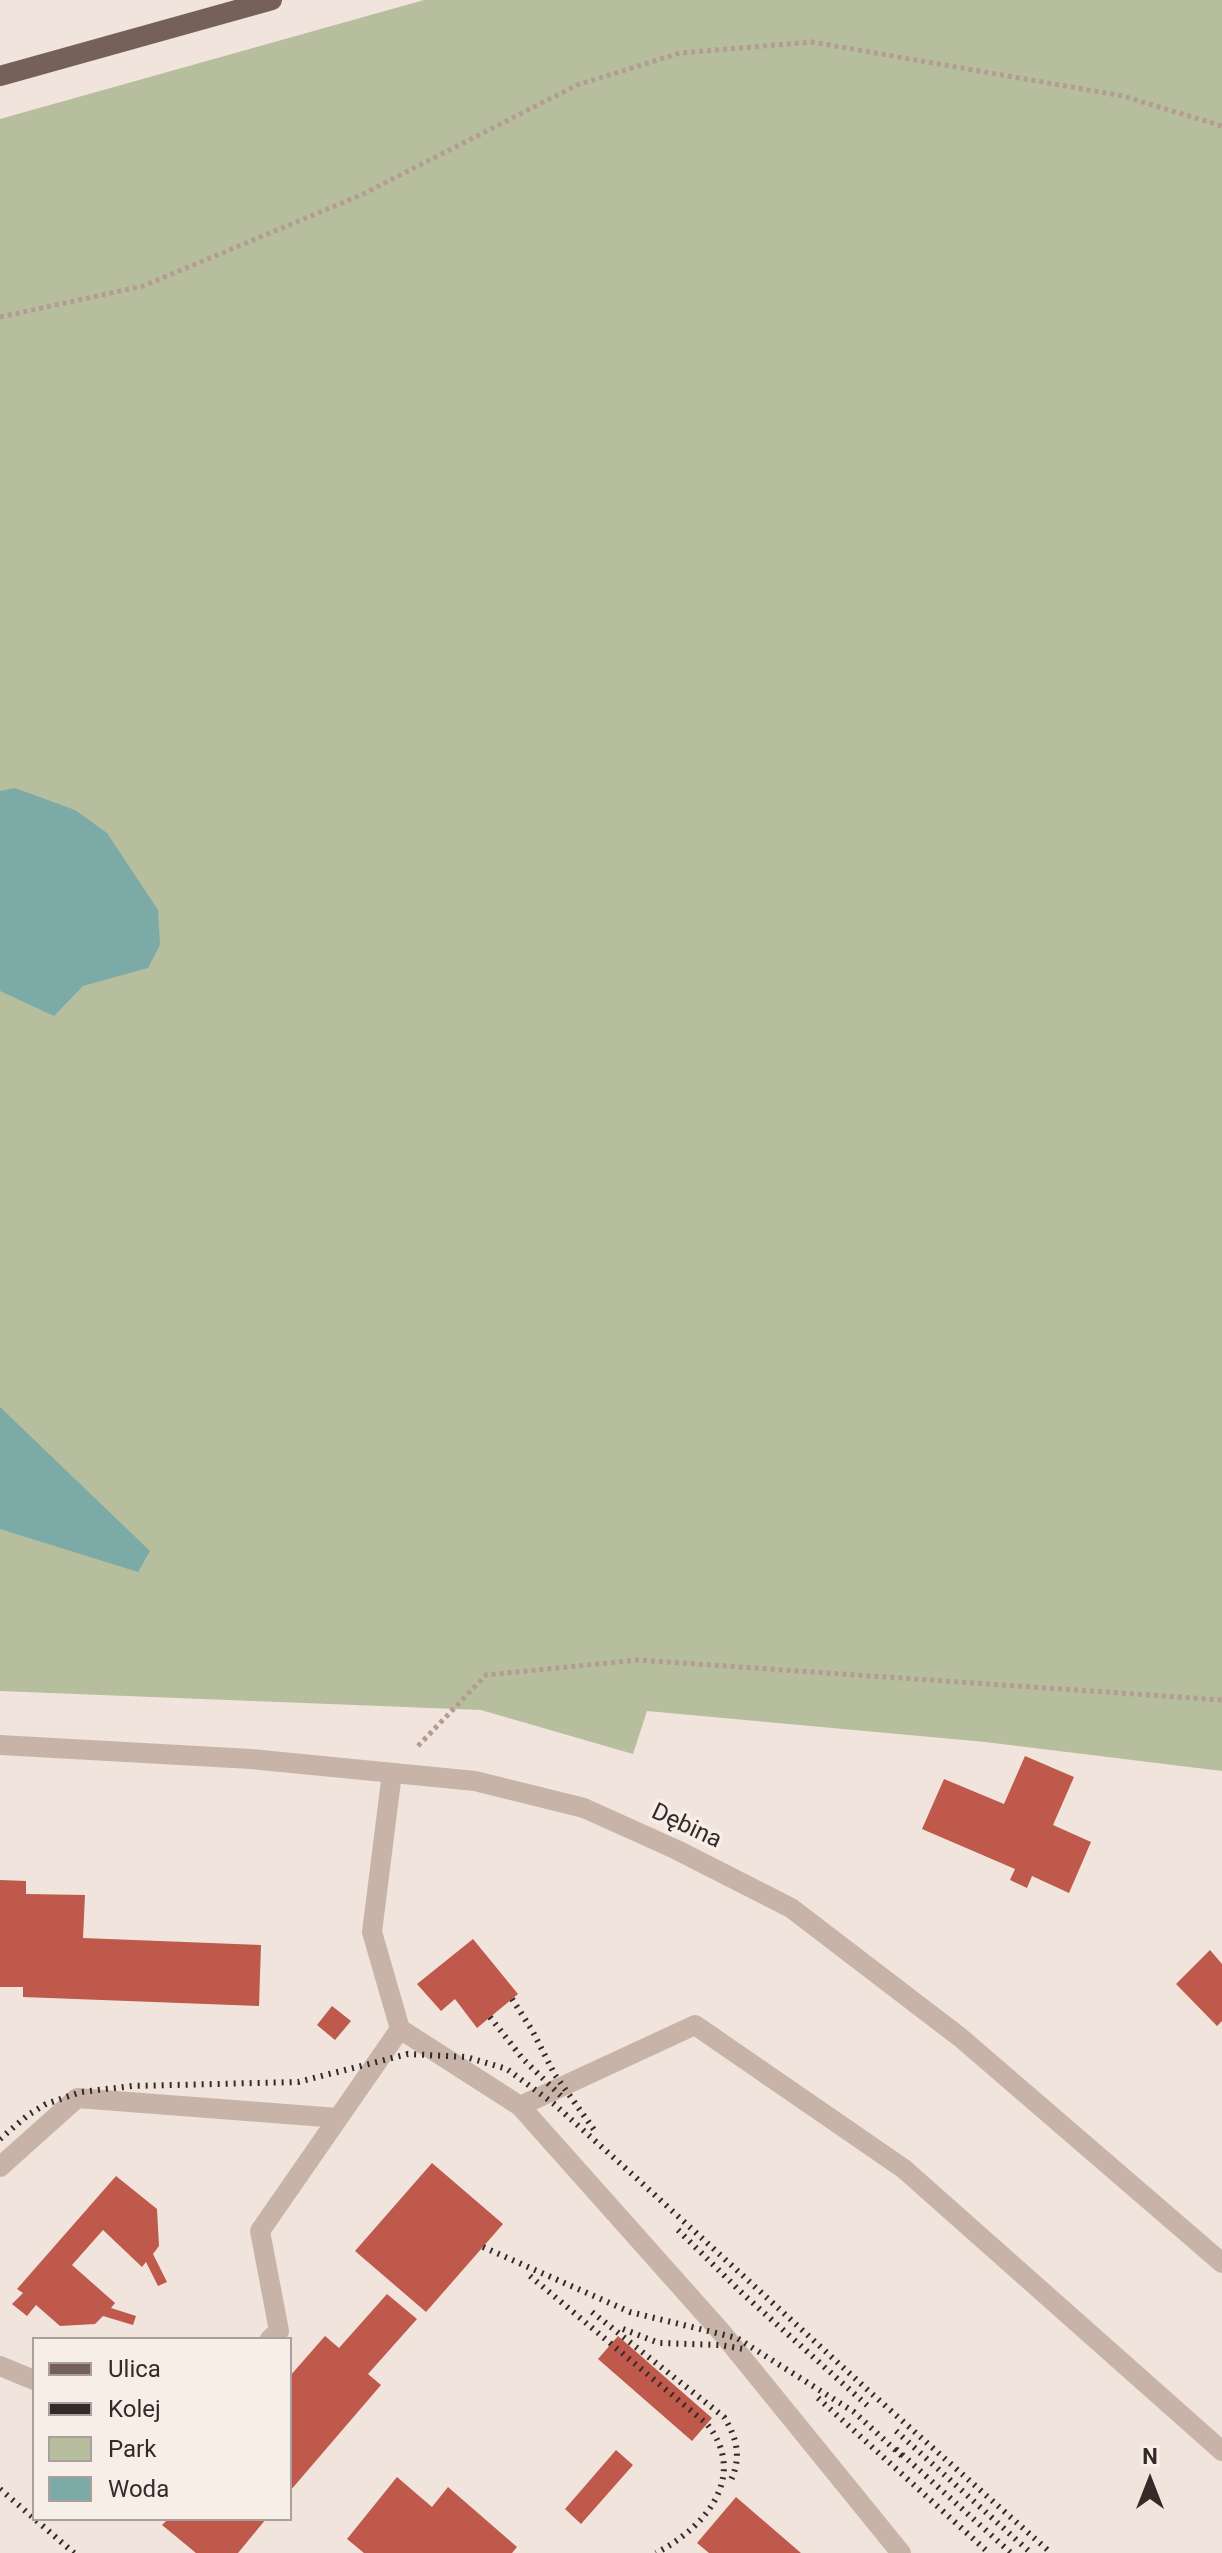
<!DOCTYPE html>
<meta charset="utf-8">
<style>
body{margin:0}
#map{position:relative;width:1222px;height:2553px;overflow:hidden;background:#f0e4dc;font-family:Roboto,sans-serif}
canvas{display:block}
.legend{position:absolute;left:32px;top:2337px;width:260px;height:184px;box-sizing:border-box;background:#f8eee8;border:2px solid #aaa09b;margin:0;padding:10px 14px;list-style:none;font-size:24px;color:#352a28}
.legend li{display:flex;align-items:center;gap:16px;height:40px}
.legend b{width:40px;border:2px solid #aaa09b}
.north{position:absolute;left:1110px;top:2441px;width:80px;height:80px;-webkit-text-stroke:6px #f8eee8;paint-order:stroke;rotate:0deg;font-size:22px;font-weight:700;line-height:32px;text-align:center;color:#352a28}
.north::after{content:'';display:block;margin:auto;width:28px;height:36px;background:#352a28;clip-path:polygon(50% 0,100% 100%,50% 72%,0 100%)}
</style>
<div id="map">
<canvas width="1222" height="2553"></canvas>
<ul class="legend">
<li><b style="height:10px;background:#76605a"></b>Ulica</li>
<li><b style="height:10px;background:#352a28"></b>Kolej</li>
<li><b style="height:22px;background:#b7be9d"></b>Park</li>
<li><b style="height:22px;background:#7caba7"></b>Woda</li>
</ul>
<div class="north">N</div>
</div>
<script>
const g = document.querySelector('canvas').getContext('2d');
g.lineJoin = 'round';
function paint(path, color) { g.fillStyle = color; g.fill(path, 'evenodd'); }
function trace(path, color, width, dash) { g.strokeStyle = color; g.lineWidth = width; g.lineCap = dash ? 'butt' : 'round'; g.setLineDash(dash || []); g.stroke(path); }
function drawText(font, color, halo, rows, align = 'center') {
  g.font = font + ' Roboto,sans-serif'; g.lineWidth = 7; g.setLineDash([]); g.textBaseline = 'middle'; g.strokeStyle = halo; g.fillStyle = color; for (const [text, x, y, turn = 0] of rows) {
    g.save(); g.translate(x, y); g.rotate((+turn || 0) * Math.PI / 180); g.textAlign = isNaN(turn) ? turn : align; if (halo) g.strokeText(text, 0, 0); g.fillText(text, 0, 0); g.restore();
  }
}
paint(new Path2D(`
 M424,0H1222V1771L985,1742L647,1711L633,1754L481,1710L0,1691V119Z`), '#b7be9d');
paint(new Path2D(`
 M15,788L75,810L107,833L158,910L160,945L148,968L83,986L54,1016L0,991V791Z
 M0,1407L150,1551L138,1572L0,1529Z`), '#7caba7');
paint(new Path2D(`
 M1025,1756L1074,1777L1053,1825L1091,1842L1069,1893L1032,1876L1027,1888L1010,1880L1015,1869L922,1829L944,1779L1004,1804Z
 M0,1880L26,1881V1894L85,1895L83,1938L261,1945L259,2006L23,1997V1987H0Z
 M473,1939L518,1994L477,2028L455,1999L441,2011L417,1984Z
 M1210,1950L1222,1964V2021L1217,2026L1176,1984Z
 M332,2006L351,2021L335,2040L317,2025Z
 M432,2163L503,2224L426,2312L355,2251Z
 M116,2176L157,2209L159,2246L153,2254L167,2282L158,2286L146,2262L142,2267L103,2230L72,2265L115,2303L111,2308L136,2316L133,2325L103,2316L95,2324L60,2326L36,2305L27,2316L12,2304L23,2293L17,2289Z
 M387,2294L417,2319L368,2374L381,2385L290,2491V2376L325,2336L339,2348Z
 M618,2336L712,2418L692,2441L598,2359Z
 M616,2450L633,2465L581,2524L565,2509Z
 M397,2477L432,2507L448,2487L517,2547L512,2553H364L347,2539Z
 M736,2497L801,2553H709L697,2543Z
 M168,2519H266L238,2553H196L162,2525Z`), '#be594c');
trace(new Path2D(`
 M0,317L143,286L361,195L577,85L680,53L812,42L1123,96L1222,126
 M418,1746L486,1675L638,1660L1222,1700`), '#b39c93', 5, [4, 4]);
trace(new Path2D(`
 M0,1745L251,1759L475,1781L584,1808L677,1850L791,1908L961,2038L1222,2263
 M400,2029L520,2106L695,2025L904,2169L1222,2451
 M520,2106L723,2334L901,2553
 M0,2167L77,2098L338,2118
 M270,2339L279,2331L260,2231L400,2029L372,1932L392,1773
 M0,2366L34,2380`), '#c7b3a8', 20);
trace(new Path2D(`
 M0,76L272,0`), '#76605a', 20);
trace(new Path2D(`
 M512,1999L532,2030L555,2075L595,2131
 M490,2017L523,2059L562,2097
 M0,2139L28,2115L46,2104L81,2092L132,2086L298,2082L408,2054L466,2057L507,2069L554,2104L633,2175L871,2393L1051,2553
 M678,2230L743,2294L869,2407
 M483,2247L630,2312L737,2338L854,2412L904,2458
 M530,2276L707,2424C749,2476 705,2528 656,2553
 M592,2312L724,2417C738,2440 742,2459 729,2484
 M623,2329L659,2343L720,2345L744,2349
 M818,2398L989,2553
 M896,2431L1031,2553
 M896,2449L1011,2553
 M0,2489L74,2553`), '#352a28', 6, [2, 6]);
drawText('24px', '#352a28', '#f8eee8', [
 ["Dębina",686,1827,25]
]);
</script>
